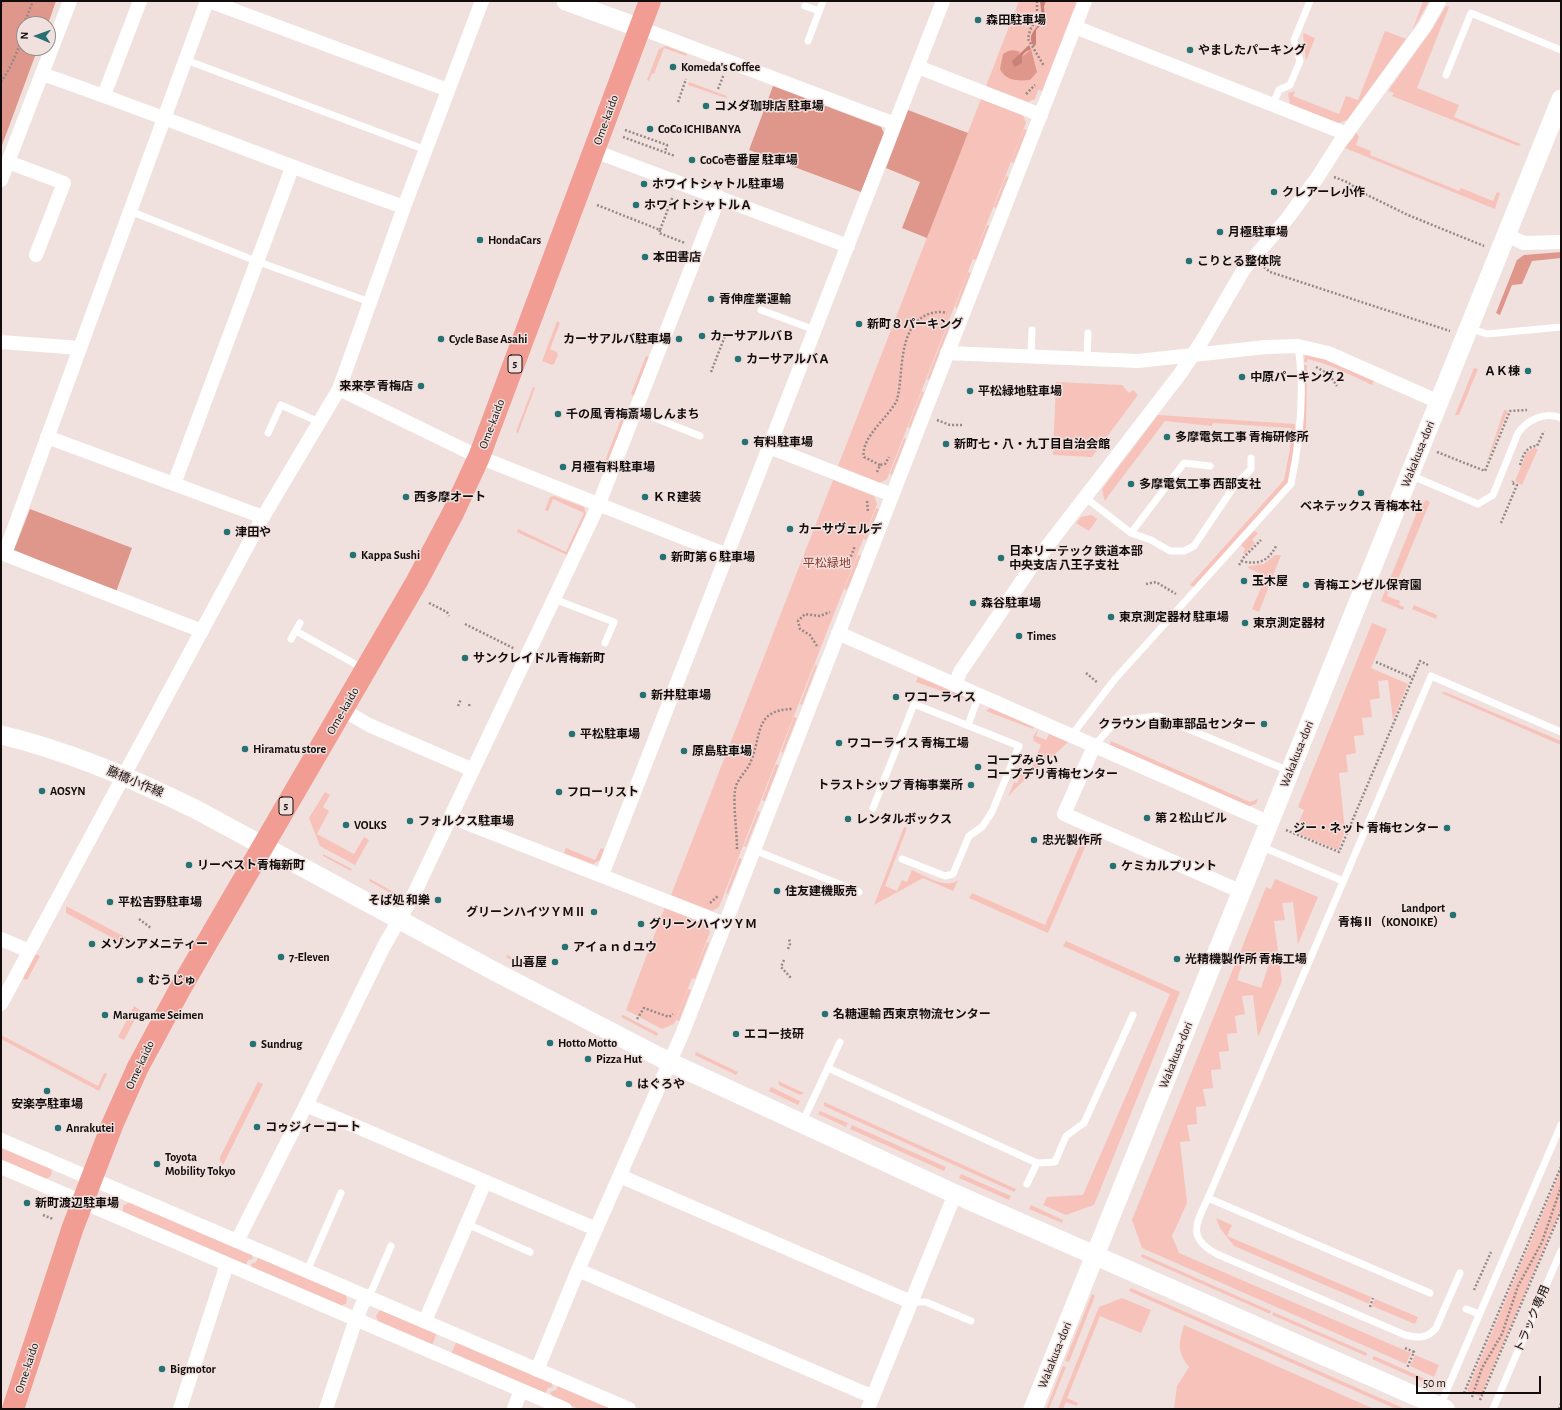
<!DOCTYPE html>
<meta charset="utf-8">
<style>
body{margin:0}
#map{position:relative;width:1562px;height:1410px;overflow:hidden;background:#f0e1de;font-family:"Alegreya Sans",sans-serif}
canvas{display:block}
.frame{position:absolute;inset:0;border:2px solid #120d0c;pointer-events:none}
.north{position:absolute;left:16px;top:16px;width:40px;height:40px;box-sizing:border-box;background:#f0e1de;border:1px solid #978c8a;border-radius:50%;rotate:272deg;font-size:11px;font-weight:700;line-height:16px;text-align:center;color:#120d0c}
.north::after{content:'';display:block;margin:auto;width:14px;height:18px;background:#267172;clip-path:polygon(50% 0,100% 100%,50% 72%,0 100%)}
.scale{position:absolute;left:1416px;top:1376px;width:125px;height:18px;box-sizing:border-box;border:2px solid #120d0c;border-top:0;padding-left:5px;font-size:12px;line-height:14px;white-space:nowrap;color:#120d0c;-webkit-text-stroke:3px #f0e1de;paint-order:stroke}
</style>
<div id="map">
<canvas width="1562" height="1410"></canvas>
<div class="frame"></div>
<div class="north">N</div>
<div class="scale">50 m</div>
</div>
<script>
const g = document.querySelector('canvas').getContext('2d');
g.lineJoin = 'round';
function paint(path, color) { g.fillStyle = color; g.fill(path, 'evenodd'); }
function trace(path, color, width, dash) { g.strokeStyle = color; g.lineWidth = width; g.lineCap = dash ? 'butt' : 'round'; g.setLineDash(dash || []); g.stroke(path); }
function drawText(font, color, halo, rows, align = 'center') {
  g.font = font + ' "Alegreya Sans","Noto Sans JP",sans-serif'; g.lineWidth = 3; g.setLineDash([]); g.textBaseline = 'middle'; g.strokeStyle = halo; g.fillStyle = color; for (const [text, x, y, turn = 0] of rows) {
    g.save(); g.translate(x, y); g.rotate((+turn || 0) * Math.PI / 180); g.textAlign = isNaN(turn) ? turn : align; if (halo) g.strokeText(text, 0, 0); g.fillText(text, 0, 0); g.restore();
  }
}
paint(new Path2D(`
 M1019,1H1077L1042,91L1038,90L1035,99L1028,102L986,86Z
 M1423,1H1429L1412,32Z
 M1446,6L1449,7L1417,88L1459,105L1454,117L1521,144L1520,145L1518,146L1392,96L1394,93L1388,91L1433,28Z
 M1385,31L1406,39L1347,120L1338,123L1290,104L1288,93L1295,91L1293,96L1339,114L1346,96L1358,100Z
 M1304,33L1315,38L1306,61L1303,34Z
 M666,46L687,54L686,56L664,48L654,74L652,73L649,81L647,80L659,49Z
 M689,82L727,96L726,98L688,85Z
 M981,99L1023,115L1026,123L887,479L879,483L838,466Z
 M1024,129L1027,130L1014,163L1011,162Z
 M1356,133L1359,136L1356,145L1371,151L1370,155L1459,191L1461,188L1493,201L1497,192L1500,193L1495,209L1345,148Z
 M1006,176L1009,177L996,208L994,207Z
 M987,225L989,226L976,260L973,259Z
 M968,272L971,273L957,308L955,307Z
 M557,321L560,323L550,349L557,352L558,355L554,364L552,365L542,361Z
 M949,322L951,323L929,380L927,379Z
 M1305,355L1326,360L1374,381L1372,385C1351,375 1330,364 1307,359V362H1304Z
 M646,356L649,357L634,396L631,394Z
 M1304,365H1307L1306,435L1303,434Z
 M1474,368L1478,369L1459,415H1455Z
 M1056,382L1122,385L1129,393L1133,390L1138,395L1092,457L1053,455Z
 M533,387L535,388L518,433L516,432Z
 M922,391L924,392L910,428L908,427Z
 M625,409L628,411L606,467L603,466Z
 M1504,410L1508,411L1485,467Z
 M1158,415L1295,424L1294,450L1288,482L1194,587L1190,585L1284,480L1290,449L1291,428L1213,423L1212,426L1165,421L1106,499V501L1104,499L1102,489Z
 M904,438L906,439L892,475L890,474Z
 M1534,448L1538,449L1522,485L1515,481L1527,452Z
 M833,480L874,496L877,504L719,907L712,911L671,895Z
 M554,496L584,507L586,514L567,555L517,532L518,529L566,552L584,513L553,499L548,511L545,510L550,497Z
 M1426,500L1430,502L1394,589L1390,588L1387,596L1400,601L1399,605L1404,607L1403,610L1381,601L1419,507Z
 M876,508L879,509L866,540L864,539Z
 M1092,515L1097,519L1089,531L1076,523L1081,517Z
 M1254,531L1258,533L1252,540L1255,543L1245,554L1243,553L1245,549L1241,545Z
 M858,555L861,556L847,590L844,589Z
 M1275,555H1281L1259,612L1252,609L1266,576L1248,568L1249,566L1264,564Z
 M1414,605L1437,615L1436,619L1412,609Z
 M1372,623L1387,629L1371,668L1408,684L1393,720L1388,680L1378,681L1380,698L1370,700L1372,717L1362,718L1364,735L1354,736L1356,753L1346,755L1348,772L1339,773L1345,831L1338,850L1295,832L1304,810L1298,807Z
 M815,665L817,666L802,705L800,704Z
 M918,677L963,696L964,699L916,682Z
 M1445,692L1561,741V745L1441,693Z
 M990,708L1034,727L1033,729L986,711Z
 M794,717L797,718L783,753L781,752Z
 M1038,729L1036,736L1046,740L1049,734L1068,742C1049,761 1025,776 1008,797L1014,782L1017,783L1020,777L1017,774H1029L1041,745L1034,741L1033,737Z
 M1111,741L1250,802L1258,799L1256,804L1249,806L1109,746Z
 M776,764L779,765L765,801L762,800Z
 M325,792L330,795L323,807L329,811L317,834L354,854L364,837L369,840L355,865L320,846L309,818Z
 M758,811L760,812L746,847L744,846Z
 M904,827L907,828L885,886L897,891L902,880L907,882L912,870C923,875 947,890 958,880L953,891L923,878L874,905Z
 M1084,836L1089,838L1048,933L969,898L972,893L1045,925Z
 M566,848L595,860L601,848L604,849L600,860L593,864L564,853Z
 M323,854L352,869L351,871L323,856Z
 M739,858L742,859L728,894L726,893Z
 M370,879L397,894L396,896L369,881Z
 M1275,879L1318,897L1298,944L1293,902L1282,903L1285,920L1274,921L1282,981L1258,1037L1253,995L1242,996L1245,1014L1235,1016L1237,1033L1227,1034L1229,1051L1219,1052L1221,1069L1211,1070L1213,1088L1203,1089L1206,1106L1196,1107L1197,1124L1187,1125L1190,1141L1180,1142L1187,1203L1172,1236L1179,1253L1411,1353L1406,1364L1142,1248L1132,1220L1237,959L1243,961L1237,980L1261,988L1269,964L1239,955L1266,887L1271,889Z
 M66,906L127,938L124,944L66,913Z
 M665,907L706,924L710,932L674,1024L662,1029L626,1010Z
 M1066,941L1180,992L1094,1205L1066,1215L1043,1205L1047,1197L1083,1195L1170,994L1063,946Z
 M707,942L709,943L695,979L692,978Z
 M35,954L40,956L27,980L23,978Z
 M507,955L530,967L529,969L506,957Z
 M688,989L691,990L679,1021L676,1020Z
 M134,1006L140,1010L124,1040L118,1037Z
 M623,1015L658,1033L657,1036L621,1017Z
 M1,1035L98,1086L104,1073L107,1074L99,1091L1,1039Z
 M696,1052L738,1072L736,1075L695,1055Z
 M778,1081L804,1093L800,1095L779,1085Z
 M258,1082L263,1084L223,1165L220,1161V1157Z
 M771,1087L800,1101L798,1105L769,1091Z
 M824,1102L1016,1189L1014,1192L824,1106Z
 M820,1111L848,1123L846,1127L818,1114Z
 M852,1125L946,1167L944,1171L850,1129Z
 M1,1145L51,1167C53,1173 51,1177 46,1179L1,1161Z
 M1561,1171V1209L1480,1397L1467,1391Z
 M961,1174L1011,1196L1009,1200L959,1178Z
 M130,1202L251,1253L253,1259L248,1260L245,1267L123,1213V1206Z
 M1031,1205L1063,1220L1062,1223L1029,1209Z
 M1216,1218L1232,1225L1227,1236L1371,1297L1369,1304L1234,1246L1220,1228Z
 M1142,1254L1271,1311L1270,1314L1141,1257Z
 M259,1256L345,1293L347,1299L346,1304L340,1306L253,1270L251,1264L256,1262Z
 M1131,1288L1405,1409H1396L1129,1291Z
 M1092,1294L1095,1296L1069,1362L1065,1361Z
 M1122,1298L1151,1310L1141,1333L1100,1316L1067,1398L1078,1403L1077,1406L1066,1402L1063,1409H1058L1099,1307Z
 M1375,1299L1418,1317L1415,1324L1372,1306Z
 M380,1310L437,1332L432,1346L378,1322L376,1316Z
 M1273,1312L1367,1353L1366,1356L1272,1315Z
 M1184,1325L1374,1409H1174L1177,1386L1189,1367C1176,1350 1179,1344 1184,1325Z
 M457,1341L551,1381L553,1387L548,1388L545,1394L451,1354Z
 M1415,1355L1439,1365L1434,1377L1410,1366Z
 M1374,1356L1428,1380L1426,1383L1372,1359Z
 M1063,1366L1066,1367L1049,1409H1046Z
 M559,1384L616,1409H579L553,1398L550,1392L556,1390Z`), '#f7c2ba');
paint(new Path2D(`
 M1,1H56L48,24H24V48H38L1,148Z
 M1031,49L1037,72L1030,80C1017,81 1006,81 1000,69L1003,54C1011,49 1013,50 1020,52L1018,56L1022,57Z
 M773,86L881,127L884,133L861,192L749,150Z
 M908,110L968,133L927,238L902,228L920,182L886,168Z
 M1561,252V258L1532,261L1522,284L1512,285L1500,315L1496,313L1517,260L1524,255Z
 M30,509L132,548L116,592L14,550Z`), '#df978b');
paint(new Path2D(`
 M1046,1L1044,6L1045,20L1036,30V44L1034,47C1026,34 1036,31 1040,21C1042,16 1041,7 1040,2Z
 M1029,45L1031,49C1024,52 1021,55 1022,63L1015,67L1013,65L1012,61Z`), '#c88277');
trace(new Path2D(`
 M1037,1V17L1030,30L1028,39L1044,66
 M1,6L3,1
 M24,24L33,1
 M1,82C12,66 21,45 24,27
 M718,89L724,74
 M1026,94L1035,85
 M678,102L686,79
 M625,130L667,145L665,152
 M623,137L675,156
 M1334,177L1347,182L1367,195L1408,215L1484,246
 M597,205L660,230L673,196
 M660,230L659,233L685,243
 M1264,267L1270,272L1450,331
 M1316,367L1329,374L1337,386
 M711,372L727,331
 M937,420L950,425H963
 M1437,452L1485,471L1510,411L1527,410
 M880,465L864,457C860,438 889,417 897,400C904,373 897,330 926,315C933,312 941,311 947,313
 M1520,465C1523,456 1526,446 1537,446L1544,431
 M877,472L880,465L885,464L889,457
 M867,501L868,512
 M1501,523L1517,485L1512,483L1513,481
 M1241,561C1258,565 1268,562 1276,546
 M848,564L855,546
 M1239,565L1244,557L1261,540
 M1146,584L1156,582L1176,594
 M429,603L447,612L449,616
 M465,624L515,649
 M817,646L810,635L800,629L798,621L805,614L820,616L830,612
 M1376,662L1413,678
 M1086,673L1098,683
 M458,706L461,699
 M469,706L470,703
 M1286,830L1339,852L1420,661L1428,665
 M737,849C737,831 733,807 735,790C737,778 747,772 751,761C762,735 754,710 792,709
 M710,903L718,896
 M139,919L151,928
 M788,949L790,944L789,938
 M784,960L781,967L791,978
 M637,1019L644,1008L669,1017L673,1014
 M43,1215L53,1219
 M1474,1290L1491,1252
 M1370,1307L1373,1298
 M1405,1348L1414,1352L1407,1368
 M1464,1393L1561,1167
 M1472,1397L1482,1368L1502,1334L1518,1286L1542,1242L1561,1187
 M1480,1400L1561,1211
 M1559,1409L1561,1403`), '#948987', 2.5, [2, 2]);
trace(new Path2D(`
 M805,6L819,11
 M808,41L823,1
 M186,60L426,150
 M1446,75L1471,13L1561,50
 M1273,104L1279,90L1290,85L1300,61L1294,40L1310,1
 M130,211L256,261L370,302
 M761,310L815,330
 M1469,328L1487,334L1561,327
 M1031,357L1032,330
 M1087,359L1088,333
 M635,410L700,436
 M268,433L281,405L319,422
 M1410,475L1478,504L1493,495L1518,433C1527,420 1545,411 1561,418
 M1086,498L1131,533L1151,540L1170,551H1184L1194,546L1233,488L1251,469V458
 M1131,533L1184,463L1210,466
 M554,599L614,622L605,643
 M296,631L364,669
 M291,639L300,623
 M968,725L979,695
 M1071,736L1115,679L1291,484C1300,440 1305,391 1298,346
 M1094,746L1116,721L1157,716L1289,771
 M873,808L914,704L1019,746L992,812L982,827L969,836L953,874L945,876L902,859
 M1260,846L1343,881
 M754,850L859,892
 M828,1068L1037,1163L1055,1162L1066,1136L1084,1123L1133,1015
 M802,1123L840,1042
 M1027,1184L1037,1163
 M1208,1198C1195,1225 1187,1239 1219,1255L1405,1335C1418,1338 1427,1339 1436,1328L1460,1273
 M467,1224L530,1252
 M307,1271L341,1193
 M1430,1293L1208,1198L1431,676L1561,732
 M366,1296L372,1290L391,1246
 M911,1302H926L971,1321
 M1466,1309L1479,1314
 M1440,1406L1561,1125
 M1493,1409L1561,1251`), '#fff', 7);
trace(new Path2D(`
 M209,1L448,90
 M1075,27L1347,134
 M640,28L895,124
 M918,67L1041,115
 M42,74C164,116 283,165 404,207
 M104,95L140,1
 M594,151L848,246
 M8,162L64,183L36,255
 M1,180L70,1
 M1506,235L1524,243L1561,242
 M1,342L80,348
 M947,353L1138,361L1266,347L1298,346L1328,353L1439,402
 M339,389L479,457L727,555
 M47,437L263,517
 M769,447L892,495
 M174,484L292,168
 M1,553L202,631
 M5,553L207,1
 M838,633L1270,823
 M955,685L960,672L1032,566L1180,374L1202,341L1244,269L1287,219L1317,178L1338,145L1425,26L1439,1
 M343,710L369,725L473,770
 M1094,746L1064,814L1242,892
 M451,817L725,924
 M602,875L943,1
 M1,939L29,951
 M1,1004L263,517L339,389L404,207L482,1
 M306,1105L596,1229
 M1,1140L629,1409
 M1,1167L565,1409
 M620,1176L911,1302
 M237,1241L306,1105L384,946L414,894L598,506L719,197
 M578,1270L873,1397
 M425,1321L485,1182
 M537,1370L578,1270L683,1032L1085,1
 M180,1409L227,1264
 M326,1409L356,1319L366,1296
 M514,1409L521,1390
 M868,1409L955,1194`), '#fff', 14);
trace(new Path2D(`
 M566,1L640,28
 M1,735C69,751 134,779 197,810L492,970L669,1062L955,1194L1445,1409
 M1033,1409L1561,99`), '#fff', 19);
trace(new Path2D(`
 M13,1409L73,1227L113,1123L138,1067L180,989L417,581L453,513L479,457L650,1`), '#f19d93', 22);
for (const [x, y, r, color] of [
 [978,20,4,"#267172"],
 [1190,50,4,"#267172"],
 [673,67,4,"#267172"],
 [706,106,4,"#267172"],
 [650,129,4,"#267172"],
 [692,160,4,"#267172"],
 [644,184,4,"#267172"],
 [1274,192,4,"#267172"],
 [636,205,4,"#267172"],
 [1220,232,4,"#267172"],
 [480,240,4,"#267172"],
 [645,257,4,"#267172"],
 [1189,261,4,"#267172"],
 [711,299,4,"#267172"],
 [859,324,4,"#267172"],
 [702,336,4,"#267172"],
 [441,339,4,"#267172"],
 [679,339,4,"#267172"],
 [738,359,4,"#267172"],
 [1528,371,4,"#267172"],
 [1242,377,4,"#267172"],
 [421,386,4,"#267172"],
 [970,391,4,"#267172"],
 [558,414,4,"#267172"],
 [1167,437,4,"#267172"],
 [745,442,4,"#267172"],
 [946,444,4,"#267172"],
 [563,467,4,"#267172"],
 [1131,484,4,"#267172"],
 [1361,493,4,"#267172"],
 [406,497,4,"#267172"],
 [645,497,4,"#267172"],
 [790,529,4,"#267172"],
 [227,532,4,"#267172"],
 [353,555,4,"#267172"],
 [663,557,4,"#267172"],
 [1001,558,4,"#267172"],
 [1244,581,4,"#267172"],
 [1306,585,4,"#267172"],
 [973,603,4,"#267172"],
 [1111,617,4,"#267172"],
 [1245,623,4,"#267172"],
 [1019,636,4,"#267172"],
 [465,658,4,"#267172"],
 [643,695,4,"#267172"],
 [896,697,4,"#267172"],
 [1264,724,4,"#267172"],
 [572,734,4,"#267172"],
 [839,743,4,"#267172"],
 [245,749,4,"#267172"],
 [684,751,4,"#267172"],
 [978,767,4,"#267172"],
 [971,785,4,"#267172"],
 [42,791,4,"#267172"],
 [559,792,4,"#267172"],
 [1147,818,4,"#267172"],
 [848,819,4,"#267172"],
 [410,821,4,"#267172"],
 [346,825,4,"#267172"],
 [1447,828,4,"#267172"],
 [1034,840,4,"#267172"],
 [189,865,4,"#267172"],
 [1113,866,4,"#267172"],
 [777,891,4,"#267172"],
 [438,900,4,"#267172"],
 [110,902,4,"#267172"],
 [594,912,4,"#267172"],
 [1453,915,4,"#267172"],
 [641,924,4,"#267172"],
 [92,944,4,"#267172"],
 [565,947,4,"#267172"],
 [281,957,4,"#267172"],
 [1177,959,4,"#267172"],
 [555,962,4,"#267172"],
 [140,980,4,"#267172"],
 [825,1014,4,"#267172"],
 [105,1015,4,"#267172"],
 [736,1034,4,"#267172"],
 [550,1043,4,"#267172"],
 [253,1044,4,"#267172"],
 [588,1059,4,"#267172"],
 [629,1084,4,"#267172"],
 [47,1091,4,"#267172"],
 [257,1127,4,"#267172"],
 [58,1128,4,"#267172"],
 [157,1164,4,"#267172"],
 [27,1203,4,"#267172"],
 [162,1369,4,"#267172"]
]) { const dot = new Path2D(); dot.arc(x, y, r, 0, 2 * Math.PI); g.fillStyle = color; g.fill(dot); trace(dot, '#f0e1de', 1.5); }
for (const [x, y, w] of [
 [515,364,14],
 [286,806,14]
]) { const box = new Path2D(); box.roundRect(x - w / 2, y - 9, w, 18, 3); g.fillStyle = '#f0e1de'; g.fill(box); trace(box, '#120d0c', 1); }
drawText('bold 11px', '#120d0c', null, [
 ["5",515,364],
 ["5",286,806]
]);
drawText('bold 12px', '#120d0c', '#f0e1de', [
 ["森田駐車場",986,20],
 ["やましたパーキング",1198,50],
 ["Komeda's Coffee",681,67],
 ["コメダ珈琲店 駐車場",714,106],
 ["CoCo ICHIBANYA",658,129],
 ["CoCo壱番屋 駐車場",700,160],
 ["ホワイトシャトル駐車場",652,184],
 ["クレアーレ小作",1282,192],
 ["ホワイトシャトルＡ",644,205],
 ["月極駐車場",1228,232],
 ["HondaCars",488,240],
 ["本田書店",653,257],
 ["こりとる整体院",1197,261],
 ["青伸産業運輸",719,299],
 ["新町８パーキング",867,324],
 ["カーサアルバＢ",710,336],
 ["Cycle Base Asahi",449,339],
 ["カーサアルバ駐車場",671,339,"right"],
 ["カーサアルバＡ",746,359],
 ["ＡＫ棟",1520,371,"right"],
 ["中原パーキング２",1250,377],
 ["来来亭 青梅店",413,386,"right"],
 ["平松緑地駐車場",978,391],
 ["千の風 青梅斎場しんまち",566,414],
 ["多摩電気工事 青梅研修所",1175,437],
 ["有料駐車場",753,442],
 ["新町七・八・九丁目自治会館",954,444],
 ["月極有料駐車場",571,467],
 ["多摩電気工事 西部支社",1139,484],
 ["西多摩オート",414,497],
 ["ＫＲ建装",653,497],
 ["ベネテックス 青梅本社",1361,506,"center"],
 ["カーサヴェルデ",798,529],
 ["津田や",235,532],
 ["日本リーテック 鉄道本部",1009,551],
 ["中央支店 八王子支社",1009,565],
 ["Kappa Sushi",361,555],
 ["新町第６駐車場",671,557],
 ["玉木屋",1252,581],
 ["青梅エンゼル保育園",1314,585],
 ["森谷駐車場",981,603],
 ["東京測定器材 駐車場",1119,617],
 ["東京測定器材",1253,623],
 ["Times",1027,636],
 ["サンクレイドル青梅新町",473,658],
 ["新井駐車場",651,695],
 ["ワコーライス",904,697],
 ["クラウン 自動車部品センター",1256,724,"right"],
 ["平松駐車場",580,734],
 ["ワコーライス 青梅工場",847,743],
 ["Hiramatu store",253,749],
 ["原島駐車場",692,751],
 ["コープみらい",986,760],
 ["コープデリ青梅センター",986,774],
 ["トラストシップ 青梅事業所",963,785,"right"],
 ["AOSYN",50,791],
 ["フローリスト",567,792],
 ["第２松山ビル",1155,818],
 ["レンタルボックス",856,819],
 ["フォルクス駐車場",418,821],
 ["VOLKS",354,825],
 ["ジー・ネット 青梅センター",1439,828,"right"],
 ["忠光製作所",1042,840],
 ["リーベスト青梅新町",197,865],
 ["ケミカルプリント",1121,866],
 ["住友建機販売",785,891],
 ["そば処 和樂",430,900,"right"],
 ["平松吉野駐車場",118,902],
 ["Landport",1445,908,"right"],
 ["青梅Ⅱ（KONOIKE）",1445,922,"right"],
 ["グリーンハイツＹＭⅡ",586,912,"right"],
 ["グリーンハイツＹＭ",649,924],
 ["メゾンアメニティー",100,944],
 ["アイａｎｄユウ",573,947],
 ["7-Eleven",289,957],
 ["光精機製作所 青梅工場",1185,959],
 ["山喜屋",547,962,"right"],
 ["むうじゅ",148,980],
 ["名糖運輸 西東京物流センター",833,1014],
 ["Marugame Seimen",113,1015],
 ["エコー技研",744,1034],
 ["Hotto Motto",558,1043],
 ["Sundrug",261,1044],
 ["Pizza Hut",596,1059],
 ["はぐろや",637,1084],
 ["安楽亭駐車場",47,1104,"center"],
 ["コゥジィーコート",265,1127],
 ["Anrakutei",66,1128],
 ["Toyota",165,1157],
 ["Mobility Tokyo",165,1171],
 ["新町渡辺駐車場",35,1203],
 ["Bigmotor",170,1369]
], 'left');
drawText('12px', '#120d0c', '#f0e1de', [
 ["Ome-kaido",606,120,-70],
 ["Ome-kaido",492,424,-69],
 ["Wakakusa-dori",1418,454,-68],
 ["Ome-kaido",343,711,-60],
 ["Wakakusa-dori",1297,754,-68],
 ["藤橋小作線",135,782,23],
 ["Wakakusa-dori",1176,1055,-68],
 ["Ome-kaido",140,1065,-65],
 ["トラック専用",1532,1319,-67],
 ["Wakakusa-dori",1055,1355,-68],
 ["Ome-kaido",27,1368,-72]
]);
drawText('12px', '#8c362c', '#f0e1de', [
 ["平松緑地",827,563]
]);
</script>
